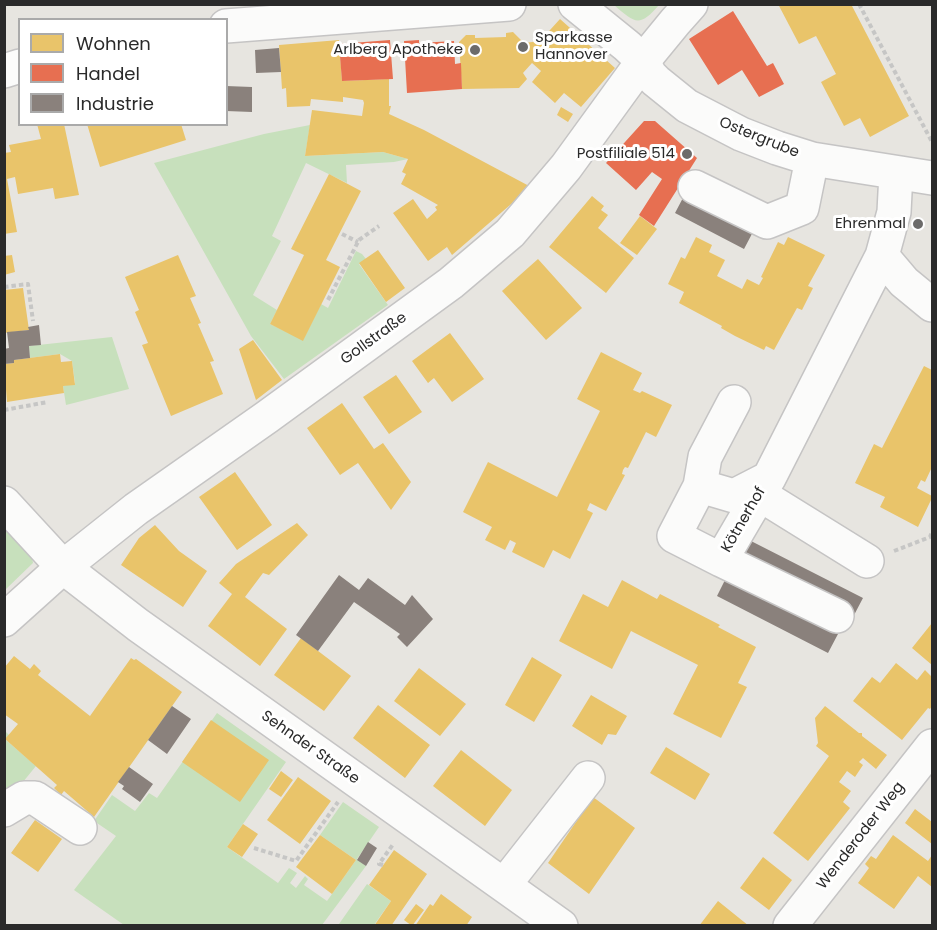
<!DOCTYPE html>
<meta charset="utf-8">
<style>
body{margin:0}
#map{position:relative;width:937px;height:930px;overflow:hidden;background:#e7e5e0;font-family:Poppins,sans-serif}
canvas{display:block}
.frame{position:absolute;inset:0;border:6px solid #2a2a2a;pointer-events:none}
.legend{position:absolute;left:18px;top:18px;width:210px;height:108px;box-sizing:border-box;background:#fff;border:2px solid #aaa;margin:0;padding:8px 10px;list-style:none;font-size:18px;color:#2a2a2a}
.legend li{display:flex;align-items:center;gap:12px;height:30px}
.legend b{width:30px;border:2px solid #aaa}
</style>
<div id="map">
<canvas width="937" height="930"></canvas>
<div class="frame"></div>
<ul class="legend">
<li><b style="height:16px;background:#e9c46a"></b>Wohnen</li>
<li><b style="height:16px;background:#e76f51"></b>Handel</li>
<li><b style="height:16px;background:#8a817c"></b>Industrie</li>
</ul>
</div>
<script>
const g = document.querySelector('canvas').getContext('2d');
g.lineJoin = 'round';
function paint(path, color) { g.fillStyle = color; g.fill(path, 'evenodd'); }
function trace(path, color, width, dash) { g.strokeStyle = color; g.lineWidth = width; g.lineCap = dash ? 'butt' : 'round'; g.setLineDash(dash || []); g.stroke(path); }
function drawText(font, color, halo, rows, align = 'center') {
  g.font = font + ' Poppins,sans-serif'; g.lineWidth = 6; g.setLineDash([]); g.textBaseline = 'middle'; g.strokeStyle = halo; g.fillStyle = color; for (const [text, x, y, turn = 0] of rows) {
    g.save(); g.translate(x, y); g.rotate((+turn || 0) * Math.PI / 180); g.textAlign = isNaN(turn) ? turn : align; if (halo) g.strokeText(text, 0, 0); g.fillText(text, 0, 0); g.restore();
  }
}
paint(new Path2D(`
 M614,5H659C639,28 635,23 614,5Z
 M310,125L305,156L383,152L408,159L394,162L346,165L347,183L306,163L272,236L281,241L253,295L277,310L270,324L303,340L321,304L328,308L356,251L362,254L366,259L359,264L388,305L284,379L251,336L154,163L264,134Z
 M112,337L129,389L66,405L63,386L75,383L72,361L60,354L30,358L29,346Z
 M5,528L32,557L33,563L5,590Z
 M217,713L286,762L227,847L278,883L289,868L297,873L290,883L296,888L305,876L308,879L304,885L327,901L356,860L320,835L343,802L379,827L357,859L366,866L322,925H124L74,890L116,836L94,821L112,795L135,811L149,793L157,798Z
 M5,731L9,735L6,740L36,766L5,804Z
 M367,884L391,901L374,925L342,926L339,924Z`), '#c7e0bc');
paint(new Path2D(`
 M778,4H851L909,116L870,137L860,118L844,126L821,82L836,74L816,36L799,44Z
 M560,19L615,68L581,107L564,93L555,103L532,82L541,71L532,63L523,73L527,79L519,88L462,89L459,42L466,35H475V38L506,37V33L513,32L524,43L540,41Z
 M339,40L342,81L389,79V106H391L389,114L424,130L531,187L452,255L447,247L428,261L393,213L413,199L427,219L437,210L435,207L438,205L401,184L406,174L402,172L408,159L383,152L305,156L312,110L362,116L364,103L363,100L343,97V102L311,99L310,106L287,107L286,88L282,89L279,45Z
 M561,107L573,114L568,122L557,115Z
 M37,124H64L79,195L55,199L53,188L18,194L15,177L7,179L17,232L4,234V153L11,152L9,145L41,139Z
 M87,124H181L186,140L100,167Z
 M329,174L361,191L326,260L340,267L303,341L270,324L304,255L291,249Z
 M592,196L604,206L601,210L608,215L598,228L634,258L606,293L549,247Z
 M640,216L657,229L637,255L620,243Z
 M696,237L712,245L709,252L725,260L717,276L742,289L747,279L759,285L763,278L761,277L778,242L784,245L788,237L825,255L808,286L813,288L802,310L797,308L774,350L766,346L764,350L735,336L721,328L722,326L679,303L684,292L668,284L681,257L685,259Z
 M378,250L405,288L386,302L359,263Z
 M12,255L15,272L4,275V256Z
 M178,255L196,296L190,298L201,323L198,324L214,361L210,362L223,394L171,416L142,345L148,343L135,312L139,310L125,277Z
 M538,259L582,308L546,340L502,291Z
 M23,288L29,330L4,333V290Z
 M450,333L484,379L452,402L434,378L428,383L412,361Z
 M253,340L282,380L256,400L239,349Z
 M601,352L642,373L633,390L640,393L642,391L672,405L656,437L646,432L628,468L625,467L623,470L622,474L625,475L606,511L590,503L587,510L593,513L570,559L553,550L544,568L512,552L516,543L510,540L505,550L485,540L492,527L463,512L488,462L557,497L600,411L577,399Z
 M60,354L61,362L72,361L75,385L63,386L64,393L7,402L4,364L14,363V360Z
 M924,366L932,370V467L925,482L921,480L917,488L932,496V498L918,527L880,507L885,497L855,483L874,444L882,448Z
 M396,375L422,412L389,434L363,397Z
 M342,403L374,449L383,443L411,482L391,510L358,463L340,475L307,428Z
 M235,472L272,525L237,550L199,497Z
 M297,523L308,535L269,575L263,573L245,597L287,629L260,666L208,626L232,594L219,583L236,564Z
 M155,525L179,551L207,571L183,607L121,565L139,538Z
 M622,580L657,599L660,594L720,625L718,627L756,647L738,683L747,687L721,738L673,714L698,665L631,631L612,669L559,641L583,594L608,607Z
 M932,623V665L912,648Z
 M301,638L351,676L324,711L274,675Z
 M14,656L30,669L34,664L41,671L38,675L90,716L131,658L134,660L136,659L182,692L94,817L64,791L61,795L54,788L57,785L5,739L18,724L4,714V668Z
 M532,657L562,675L534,722L505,705Z
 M896,663L917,680L925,670L932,677V706L930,709L928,708L902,740L853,701L872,677L880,683Z
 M419,668L466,704L440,736L394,701Z
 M591,695L627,716L616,735L608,734L602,745L572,726Z
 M378,705L430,745L405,778L353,738Z
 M825,706L859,733H862V736L887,755L876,769L863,758L859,762L863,765L855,777L847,771L839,782L851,791L843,802L850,808L808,861L773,833L829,756L816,746L818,743L815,718Z
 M211,720L269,760L240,802L182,762Z
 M666,747L710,774L695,800L650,773Z
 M461,750L512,790L485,826L433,786Z
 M281,771L293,780L281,797L269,789Z
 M298,777L331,801L300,844L267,820Z
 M593,797L635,828L589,894L548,863Z
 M915,809L932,822V844L905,823Z
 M35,820L62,839L38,872L11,853Z
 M243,824L258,834L242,857L227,847Z
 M320,835L356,860L332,894L296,867Z
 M893,835L928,861L932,855V887L918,876L894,909L858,883L869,868L865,864L871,856L876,859Z
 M394,850L427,874L391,926H374L391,901L369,885Z
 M763,857L792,880L769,910L740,888Z
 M441,894L472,917L466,926H415L430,904L433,906Z
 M718,901L749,926H699Z
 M416,904L424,910L412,926L404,920Z`), '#e9c46a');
paint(new Path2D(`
 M733,11L767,66L773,63L784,84L759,97L742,70L718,85L689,39Z
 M390,40L393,79L342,81L339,44Z
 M419,40V43L454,41L455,64L461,63L462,89L407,93L404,41Z
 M644,121H655L697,158L654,226L639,215L662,179L652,172L636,190L606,163Z`), '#e76f51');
paint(new Path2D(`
 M279,48L281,72L256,73L255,50Z
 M226,86L252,87V112L226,111Z
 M685,194L754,230L744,249L675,213Z
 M39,325L41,345L29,346L30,358L14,360V363L4,364V349L9,348L7,332L29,330L28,327Z
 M751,541L863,598L853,617L742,559Z
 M339,575L359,590L368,578L405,605L412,595L433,619L407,647L397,637L400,634L354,602L318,651L296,635Z
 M726,578L838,634L828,653L717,596Z
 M172,706L191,719L167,754L148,740Z
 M129,767L153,784L140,802L122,789L124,786L118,782Z
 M368,842L377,848L366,866L357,860Z`), '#8a817c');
const minor = new Path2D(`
 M575,4L627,46L643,61L650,75L656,81L687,106L741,134L777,148L812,159L932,178
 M226,26L509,4
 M4,71L20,66
 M896,173L894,212L882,256L904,282L932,305
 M695,187L767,222L802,208L812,159
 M769,478L734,496L700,486L674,536L721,560L769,478L882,256
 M700,486L705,457L734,402
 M759,494L867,561
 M4,503L63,567L138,625L561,926
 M721,560L837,616
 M4,620L63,567L136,509L267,417L451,283L510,233L566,167L643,61L675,22L691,4
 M4,810L24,798H35L80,828
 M504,885L588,778
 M790,926L932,746`);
trace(minor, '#c5c4c4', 36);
trace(new Path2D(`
 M859,4L932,142
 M342,234L358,242
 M4,287L28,284L33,321
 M328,300L359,240L379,226
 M4,410L48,402
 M894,551L930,537L932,532
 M254,848L296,861L338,802
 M383,865L379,864L394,843`), '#c6c6c5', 4, [4.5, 3]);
trace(minor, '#fbfbfa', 33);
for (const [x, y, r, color] of [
 [523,47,6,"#6c6b6a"],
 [475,50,6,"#6c6b6a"],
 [687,154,6,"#6c6b6a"],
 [918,224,6,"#6c6b6a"]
]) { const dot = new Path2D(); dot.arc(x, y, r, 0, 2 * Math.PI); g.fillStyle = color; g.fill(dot); trace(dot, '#fff', 2); }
drawText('15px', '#2a2a2a', '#fff', [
 ["Sparkasse",535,38,"left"],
 ["Hannover",535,55,"left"],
 ["Arlberg Apotheke",463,50],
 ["Postfiliale 514",675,154],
 ["Ehrenmal",906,224]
], 'right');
drawText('15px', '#2a2a2a', '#fff', [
 ["Ostergrube",759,138,22],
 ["Gollstraße",374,339,-36],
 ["Kötnerhof",744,520,-60],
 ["Sehnder Straße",310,748,35],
 ["Wenderoder Weg",861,836,-52]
]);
</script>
